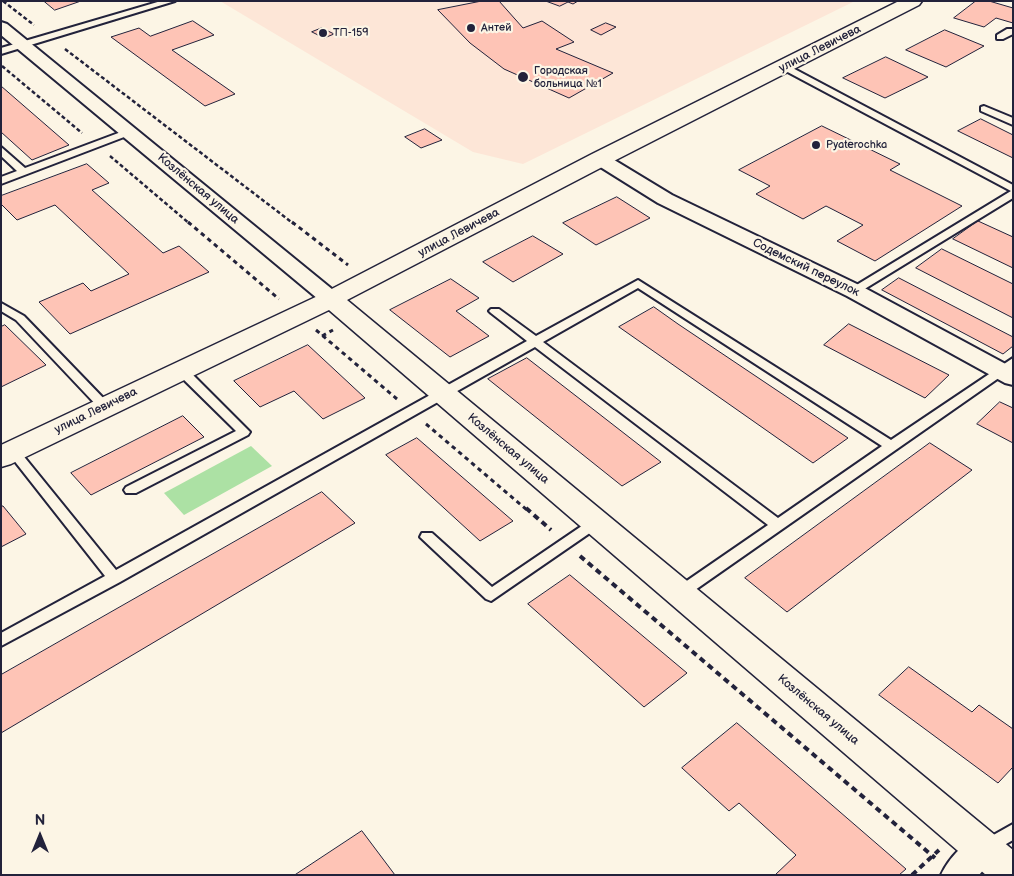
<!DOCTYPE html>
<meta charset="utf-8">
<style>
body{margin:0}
#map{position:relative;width:1014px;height:876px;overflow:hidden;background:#fcf5e5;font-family:"Balsamiq Sans",sans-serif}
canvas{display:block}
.frame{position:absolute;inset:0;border:2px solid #22223b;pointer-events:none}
.north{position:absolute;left:15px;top:811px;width:50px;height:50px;-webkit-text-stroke:4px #fcf5e5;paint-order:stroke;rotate:0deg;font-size:14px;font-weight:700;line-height:20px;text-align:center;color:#22223b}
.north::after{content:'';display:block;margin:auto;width:18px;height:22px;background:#22223b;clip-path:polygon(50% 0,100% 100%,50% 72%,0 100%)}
</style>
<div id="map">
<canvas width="1014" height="876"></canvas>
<div class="frame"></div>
<div class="north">N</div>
</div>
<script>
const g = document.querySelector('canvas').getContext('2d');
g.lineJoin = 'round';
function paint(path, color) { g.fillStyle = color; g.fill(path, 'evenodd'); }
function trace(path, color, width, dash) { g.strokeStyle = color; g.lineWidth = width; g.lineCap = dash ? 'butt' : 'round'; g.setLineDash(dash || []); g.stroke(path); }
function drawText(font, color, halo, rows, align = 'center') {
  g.font = font + ' "Balsamiq Sans",sans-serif'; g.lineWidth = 4.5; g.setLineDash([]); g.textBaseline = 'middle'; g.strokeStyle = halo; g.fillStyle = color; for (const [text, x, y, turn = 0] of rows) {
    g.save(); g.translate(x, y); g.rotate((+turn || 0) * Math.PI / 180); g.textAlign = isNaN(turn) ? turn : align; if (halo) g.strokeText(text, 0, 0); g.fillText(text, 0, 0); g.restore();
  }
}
paint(new Path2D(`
 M220,1H855L523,164L473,152Z`), '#fde6d7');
paint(new Path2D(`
 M251,446L272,466L184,515L164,493Z`), '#ace1a4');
const building = new Path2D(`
 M44,1H81L55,10Z
 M482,1H499L523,28L542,21L574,42L556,49L613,73L569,98L504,69L470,43L438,10Z
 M546,1H578L573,4L568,2L560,6Z
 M976,1H989L1013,8V23L996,18L984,27L954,18Z
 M193,21L214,35L172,50L235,94L205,106L111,37L139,28L150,36Z
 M606,23L616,27L601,35L591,30Z
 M322,28L334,34L324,38L312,32Z
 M945,30L984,46L946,67L906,50Z
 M886,57L928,77L885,98L843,78Z
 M1,86L69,145L32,160L1,132Z
 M981,119L1013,135V158L958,131Z
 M822,126L900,164L890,170L962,206L875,261L837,241L863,225L826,206L803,219L756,194L770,186L739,170Z
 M425,129L442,140L421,148L405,137Z
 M87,164L109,183L92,190L163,253L179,246L209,272L70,334L39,302L83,283L91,291L129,274L55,205L17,220L1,204V196Z
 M617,197L650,218L596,245L563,223Z
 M978,221L1013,237V268L953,239Z
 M533,236L563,254L513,282L483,262Z
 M942,249L1013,284V318L916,268Z
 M899,278L1013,337V346L1003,354L882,290Z
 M451,279L479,298L456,311L489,336L450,357L390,310Z
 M654,307L678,324L848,438L813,463L619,327Z
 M849,324L949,375L925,398L824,345Z
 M5,325L46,365L1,387V327Z
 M308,345L365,398L323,419L294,391L260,407L234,381Z
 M527,358L598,413L661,462L622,486L488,379Z
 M1000,402L1013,408V443L977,424Z
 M183,416L204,437L91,495L71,473Z
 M417,438L513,521L480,541L386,455Z
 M930,443L972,470L787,612L745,578Z
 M322,492L355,523L1,733V675Z
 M1,506H3L26,534L1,547Z
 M570,575L687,673L644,707L528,604Z
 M909,667L972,712L979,705L1013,729V767L998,783L879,695Z
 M737,723L906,869L899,875H775L796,855L739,803L729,811L682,768Z
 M362,831L395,875H295Z`);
paint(building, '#fec4b6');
trace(building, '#22223b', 1);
const lane = new Path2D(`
 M161,1H175L1,54V48Z
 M1007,29H1013V34L1003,39H997V35Z
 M785,64L1013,185V198L858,293H850L848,291L850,289L1011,191L782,69V65Z
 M984,106L1013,118V125L981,111V107Z
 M129,129L134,132L132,134L1,184V177L17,171L1,156V147L25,168Z
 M638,280L891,440L1013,358V368L685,597L680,599L675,597L673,593L675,589L768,525L535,347L120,582L1,646V633L105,576L9,454L7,451L9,448H17L116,570L527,341L491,313L489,311L491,309H499L536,336ZM638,288L882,446L778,518L543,342Z
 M1,303L24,316L109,404L111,407L109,410H101L16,320L1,311Z
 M181,366L185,367L250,432L248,435L136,493H126L124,490L126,487L236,431L177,373L175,370Z
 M595,517L600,518L602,522L600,526L491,601L486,599L420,537L422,533H432L492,587Z
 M1013,824V840L987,855L981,852L979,847L981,842Z`);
const street = new Path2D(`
 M1,22L7,24L338,294L342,299L338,304L331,305L324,304L1,35Z
 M600,153L606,155L672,195L861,286L1013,368V385L1005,383L847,296L658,203L594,163L591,159L594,155Z
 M982,834L993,839L998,849L993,859L979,875H941C949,858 965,841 982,834Z`);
const secondary = new Path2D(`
 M899,1H922L919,5L608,164L347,300L1013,850V875H986L329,310L11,464L1,467V445L322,294L592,154Z`);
trace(lane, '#22223b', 4);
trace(street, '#22223b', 4);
trace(secondary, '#22223b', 3);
trace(new Path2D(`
 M3,1L34,25
 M65,49L294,224
 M2,66L82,133
 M110,156L190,224`), '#22223b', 2.5, [4, 2.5]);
trace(new Path2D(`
 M188,222L279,299
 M292,222L348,265
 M316,330L397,399
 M322,336L333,330
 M426,424L527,510`), '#22223b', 3, [4.5, 4]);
trace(new Path2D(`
 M526,508L551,530
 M580,556L935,858
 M912,875L939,850`), '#22223b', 4, [6, 4.5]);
paint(lane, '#fcf5e5');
paint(street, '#fcf5e5');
paint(secondary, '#fcf5e5');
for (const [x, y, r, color] of [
 [471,28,5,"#22223b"],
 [323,33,5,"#22223b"],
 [523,77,6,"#22223b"],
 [816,145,5,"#22223b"]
]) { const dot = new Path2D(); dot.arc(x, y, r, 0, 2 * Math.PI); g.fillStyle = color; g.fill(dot); trace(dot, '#fcf5e5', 2); }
drawText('11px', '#22223b', '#fcf5e5', [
 ["Антей",481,28],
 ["ТП-159",333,33],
 ["Городская",534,71],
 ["больница №1",534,84],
 ["Pyaterochka",826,145]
], 'left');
drawText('12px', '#22223b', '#fcf5e5', [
 ["улица Левичева",820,49,-27],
 ["Козлёнская улица",198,189,40],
 ["улица Левичева",459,233,-28],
 ["Содемский переулок",806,268,26],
 ["улица Левичева",96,411,-26],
 ["Козлёнская улица",508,449,40],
 ["Козлёнская улица",818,710,40]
]);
</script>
